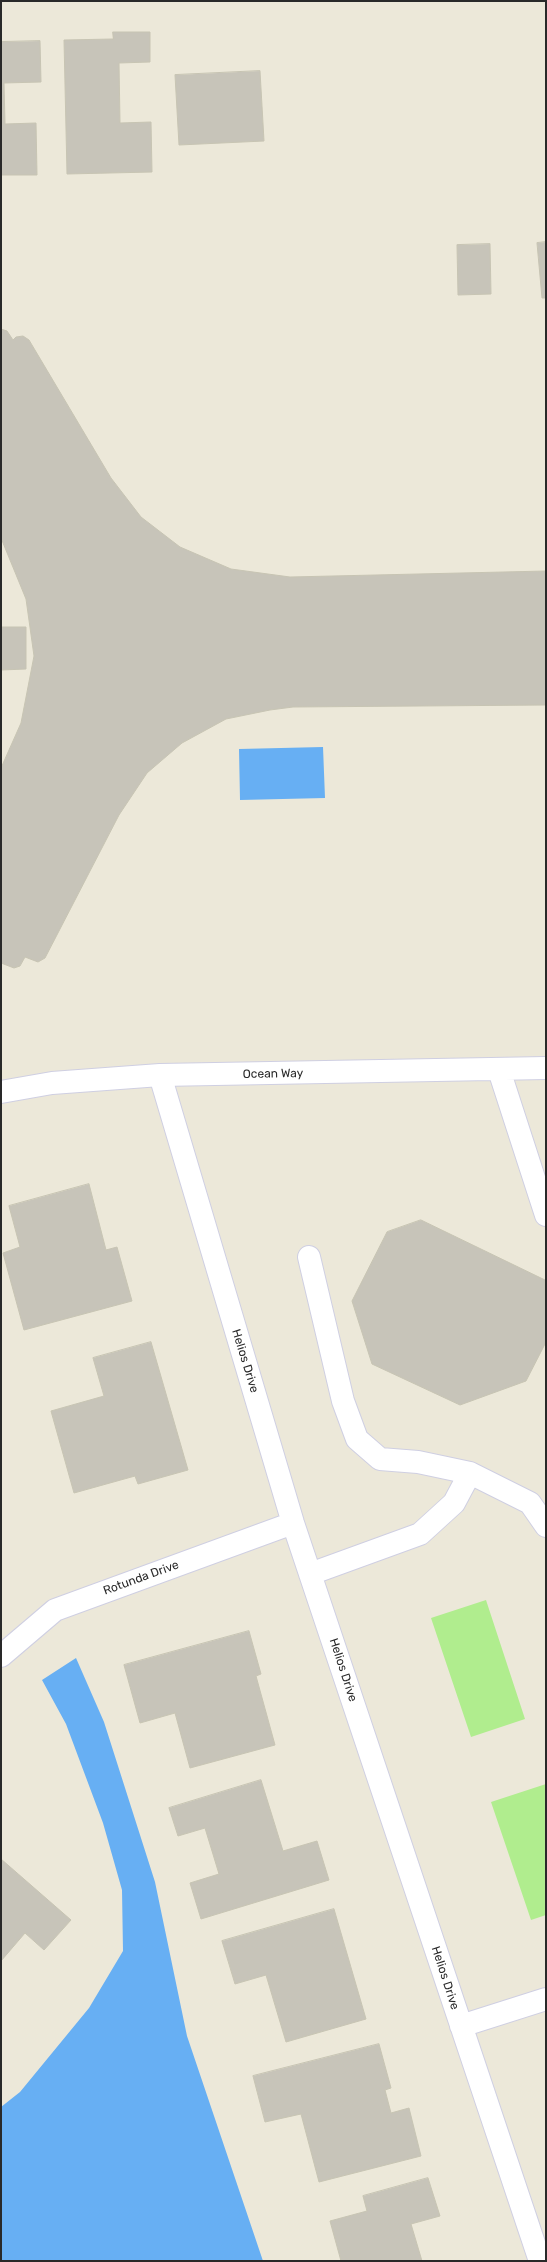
<!DOCTYPE html>
<style>
body{margin:0}
#map{position:relative;width:547px;height:2262px;overflow:hidden;background:#ece8d9;font-family:Rubik,sans-serif}
canvas{display:block}
.frame{position:absolute;inset:0;border:2px solid #292929;pointer-events:none}
</style>
<div id="map">
<canvas width="547" height="2262"></canvas>
<div class="frame"></div>
</div>
<script>
const g = document.querySelector('canvas').getContext('2d');
g.lineJoin = 'round';
function paint(path, color) { g.fillStyle = color; g.fill(path, 'evenodd'); }
function trace(path, color, width, dash) { g.strokeStyle = color; g.lineWidth = width; g.lineCap = dash ? 'butt' : 'round'; g.setLineDash(dash || []); g.stroke(path); }
function drawText(font, color, halo, rows, align = 'center') {
  g.font = font + ' Rubik,sans-serif'; g.lineWidth = 3; g.setLineDash([]); g.textBaseline = 'middle'; g.strokeStyle = halo; g.fillStyle = color; for (const [text, x, y, turn = 0] of rows) {
    g.save(); g.translate(x, y); g.rotate((+turn || 0) * Math.PI / 180); g.textAlign = isNaN(turn) ? turn : align; if (halo) g.strokeText(text, 0, 0); g.fillText(text, 0, 0); g.restore();
  }
}
paint(new Path2D(`
 M486,1600L525,1719L471,1737L431,1618Z
 M546,1784V1915L531,1920L491,1802Z`), '#b0ed8e');
paint(new Path2D(`
 M323,747L325,798L240,800L239,749Z
 M76,1658L104,1722L155,1882L187,2036L263,2261H1V2107L20,2092L89,2008L123,1951L122,1890L103,1823L66,1724L42,1680Z`), '#67aff3');
const building = new Path2D(`
 M113,32H150V62L119,63L120,123L151,122L152,172L67,174L64,40L113,39Z
 M40,41L41,82L4,83L5,124L36,123L37,175H1V42Z
 M260,71L264,141L179,145L175,75Z
 M546,242V298H542L537,243Z
 M490,244L491,294L458,295L457,245Z
 M1,329L7,331L13,340L16,337L23,336L29,340L111,478L141,517L180,547L231,569L290,577L546,571V705L293,707L270,710L226,719L182,743L147,773L119,815L45,958L38,962L25,957L20,966L14,968L1,963V768L21,723L34,656L26,599L1,538Z
 M1,627H26V669L1,670Z
 M89,1184L106,1250L117,1247L132,1301L24,1330L3,1253L20,1247L9,1206Z
 M421,1220L545,1280L546,1342L526,1381L460,1405L372,1364L352,1301L387,1232Z
 M151,1342L188,1470L138,1484L135,1476L74,1493L51,1411L104,1396L93,1358Z
 M249,1631L261,1674L256,1676L275,1745L190,1768L175,1713L140,1723L124,1665Z
 M261,1780L283,1851L317,1841L329,1880L201,1919L190,1883L219,1874L205,1828L178,1836L169,1808Z
 M1,1859L71,1920L44,1950L25,1933L1,1961Z
 M334,1909L366,2019L286,2042L266,1975L235,1984L222,1941Z
 M379,2044L391,2088L385,2090L391,2113L409,2108L421,2156L319,2182L301,2114L265,2122L253,2076Z
 M428,2178L440,2216L411,2224L422,2261H341L330,2221L367,2211L363,2196Z`);
paint(building, '#c7c4b9');
trace(building, '#c7c4b3', 1);
const minor = new Path2D(`
 M499,1070L546,1215
 M160,1075L293,1523L540,2261
 M1,1092L52,1083L160,1075L546,1068
 M309,1257L343,1401L357,1439L380,1459L418,1462L470,1473L530,1503L546,1526
 M310,1574L420,1534L454,1503L470,1473
 M1,1656L55,1610L293,1523
 M461,2026L546,1999`);
trace(minor, '#cfcfe2', 24);
trace(minor, '#fff', 22);
drawText('12px', '#292929', '#fff', [
 ["Ocean Way",273,1074,-1],
 ["Helios Drive",245,1361,73],
 ["Rotunda Drive",141,1578,-20],
 ["Helios Drive",343,1670,72],
 ["Helios Drive",445,1978,72]
]);
</script>
